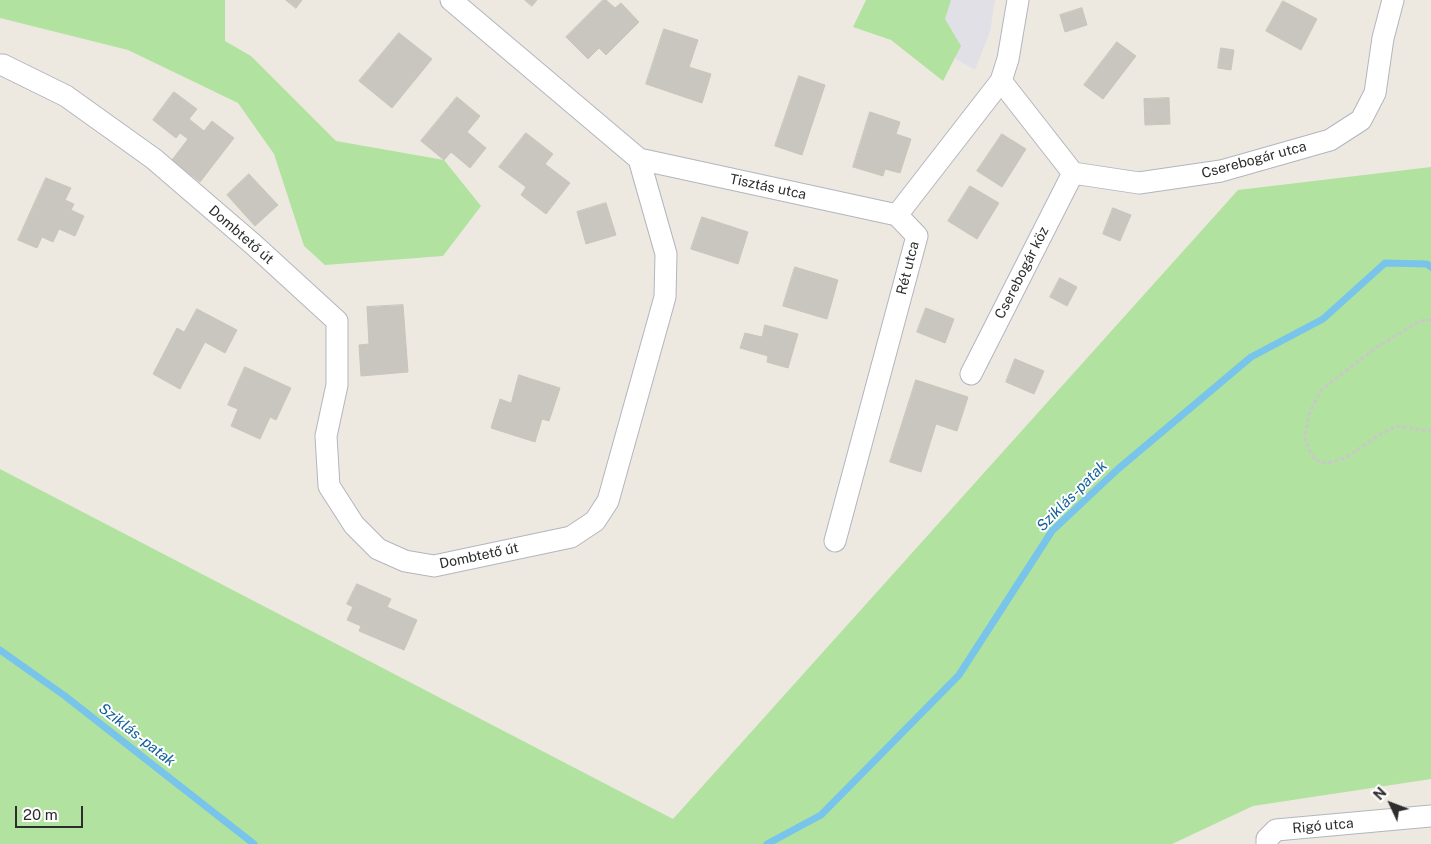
<!DOCTYPE html>
<meta charset="utf-8">
<style>
body{margin:0}
#map{position:relative;width:1431px;height:844px;overflow:hidden;background:#eee9e0;font-family:"Public Sans",sans-serif}
canvas{display:block}
.north{position:absolute;left:1366px;top:779px;width:50px;height:50px;-webkit-text-stroke:4px #fff;paint-order:stroke;rotate:313deg;font-size:14px;font-weight:700;line-height:20px;text-align:center;color:#2d2d2d}
.north::after{content:'';display:block;margin:auto;width:18px;height:22px;background:#2d2d2d;clip-path:polygon(50% 0,100% 100%,50% 72%,0 100%)}
.scale{position:absolute;left:15px;top:806px;width:68px;height:22px;box-sizing:border-box;border:2px solid #2d2d2d;border-top:0;padding-left:6px;font-size:15px;line-height:18px;white-space:nowrap;color:#2d2d2d;-webkit-text-stroke:4px #fff;paint-order:stroke}
</style>
<div id="map">
<canvas width="1431" height="844"></canvas>
<div class="north">N</div>
<div class="scale">20 m</div>
</div>
<script>
const g = document.querySelector('canvas').getContext('2d');
g.lineJoin = 'round';
function paint(path, color) { g.fillStyle = color; g.fill(path, 'evenodd'); }
function trace(path, color, width, dash) { g.strokeStyle = color; g.lineWidth = width; g.lineCap = dash ? 'butt' : 'round'; g.setLineDash(dash || []); g.stroke(path); }
function drawText(font, color, halo, rows, align = 'center') {
  g.font = font + ' "Public Sans",sans-serif'; g.lineWidth = 4; g.setLineDash([]); g.textBaseline = 'middle'; g.strokeStyle = halo; g.fillStyle = color; for (const [text, x, y, turn = 0] of rows) {
    g.save(); g.translate(x, y); g.rotate((+turn || 0) * Math.PI / 180); g.textAlign = isNaN(turn) ? turn : align; if (halo) g.strokeText(text, 0, 0); g.fillText(text, 0, 0); g.restore();
  }
}
paint(new Path2D(`
 M908,0H995L990,32L975,70L901,27Z`), '#e2e0e7');
paint(new Path2D(`
 M0,0H225V41L251,56L336,141L444,160L481,206L443,256L325,265L304,246L274,154L238,103L128,50L0,18Z
 M866,0H951L945,19L961,46L943,81L891,40L853,27Z
 M1431,167V779L1253,806L1172,844H0V469L673,819L1238,190Z`), '#b1e29f');
trace(new Path2D(`
 M0,650L65,696L254,844
 M767,844L821,815L959,675L1052,531L1118,469L1251,357L1323,319L1385,263L1427,264L1431,267`), '#78c4eb', 7);
const building = new Path2D(`
 M286,0H302L296,8Z
 M525,0H537L532,6Z
 M603,0H606L615,8L621,3L639,22L606,55L599,48L588,59L566,37Z
 M1283,1L1317,19L1301,50L1266,31Z
 M1082,8L1087,25L1065,32L1060,15Z
 M664,29L698,40L689,67L711,74L702,103L646,84Z
 M399,33L432,59L392,108L359,81Z
 M1117,42L1136,56L1103,99L1084,85Z
 M1221,48L1234,50L1231,70L1218,68Z
 M799,76L825,85L802,155L775,146Z
 M174,92L197,109L189,119L204,131L212,121L234,138L200,182L172,160L188,139L180,133L176,138L153,120Z
 M457,97L480,116L467,132L486,148L470,168L451,152L444,160L421,141Z
 M1169,98L1170,124L1145,125L1144,99Z
 M870,112L900,122L896,134L911,139L900,173L885,169L883,176L853,167Z
 M526,133L553,154L545,164L570,183L546,214L521,195L526,187L499,167Z
 M1002,134L1026,149L1002,187L977,171Z
 M249,174L278,205L255,226L227,195Z
 M46,178L71,188L65,200L74,204L71,210L84,216L75,236L59,229L53,242L42,237L37,248L18,240Z
 M970,186L999,203L977,239L948,221Z
 M606,203L616,235L586,244L577,212Z
 M1113,208L1131,215L1120,241L1103,234Z
 M702,217L748,232L738,264L691,249Z
 M795,267L838,280L827,319L783,306Z
 M1060,278L1077,287L1067,306L1050,297Z
 M403,305L408,372L361,376L359,345L369,344L367,307Z
 M926,308L954,319L945,343L917,332Z
 M197,309L237,330L225,353L205,342L180,389L153,374L177,328L184,332Z
 M765,325L798,334L788,368L767,362L768,356L740,348L745,333L762,337Z
 M1015,359L1044,371L1034,394L1006,382Z
 M245,367L291,388L276,420L270,417L260,439L231,426L238,409L228,405Z
 M519,375L560,388L549,421L542,419L535,442L491,428L500,399L511,403Z
 M916,380L968,397L957,431L936,424L921,472L890,462Z
 M357,584L391,599L387,607L417,620L404,650L359,631L361,626L347,620L353,607L347,604Z`);
paint(building, '#c9c6bf');
trace(building, '#c9c5b9', 1);
const minor = new Path2D(`
 M0,65H3L66,96L154,159L254,245L337,321V385L326,436L329,486L354,525L378,549L405,561L434,566L571,537L595,521L608,501L665,297L666,254L639,159L451,0
 M1001,81L1073,173L1139,183L1221,171L1330,140L1361,120L1375,93L1383,38L1393,0
 M639,159L897,215
 M897,215L1001,81L1008,59L1018,0
 M971,374L1073,173
 M835,541L917,236L897,215
 M1267,844V839L1276,830L1431,816`);
trace(minor, '#b3b5bf', 23);
trace(new Path2D(`
 M1431,320L1420,321L1377,347L1321,390L1309,414L1305,438L1310,452L1315,460L1326,463L1346,458L1377,436L1397,426L1431,431`), '#c8c8c8', 3, [4, 2.5]);
trace(minor, '#fff', 21);
drawText('14px', '#2d2d2d', '#fff', [
 ["Cserebogár utca",1254,160,-15],
 ["Tisztás utca",768,187,12],
 ["Dombtető út",241,235,41],
 ["Rét utca",908,268,-76],
 ["Cserebogár köz",1022,273,-63],
 ["Dombtető út",479,556,-12],
 ["Rigó utca",1323,826,-5]
]);
drawText('italic 15px', '#13629b', '#fff', [
 ["Sziklás-patak",1072,496,-45],
 ["Sziklás-patak",137,735,38]
]);
</script>
